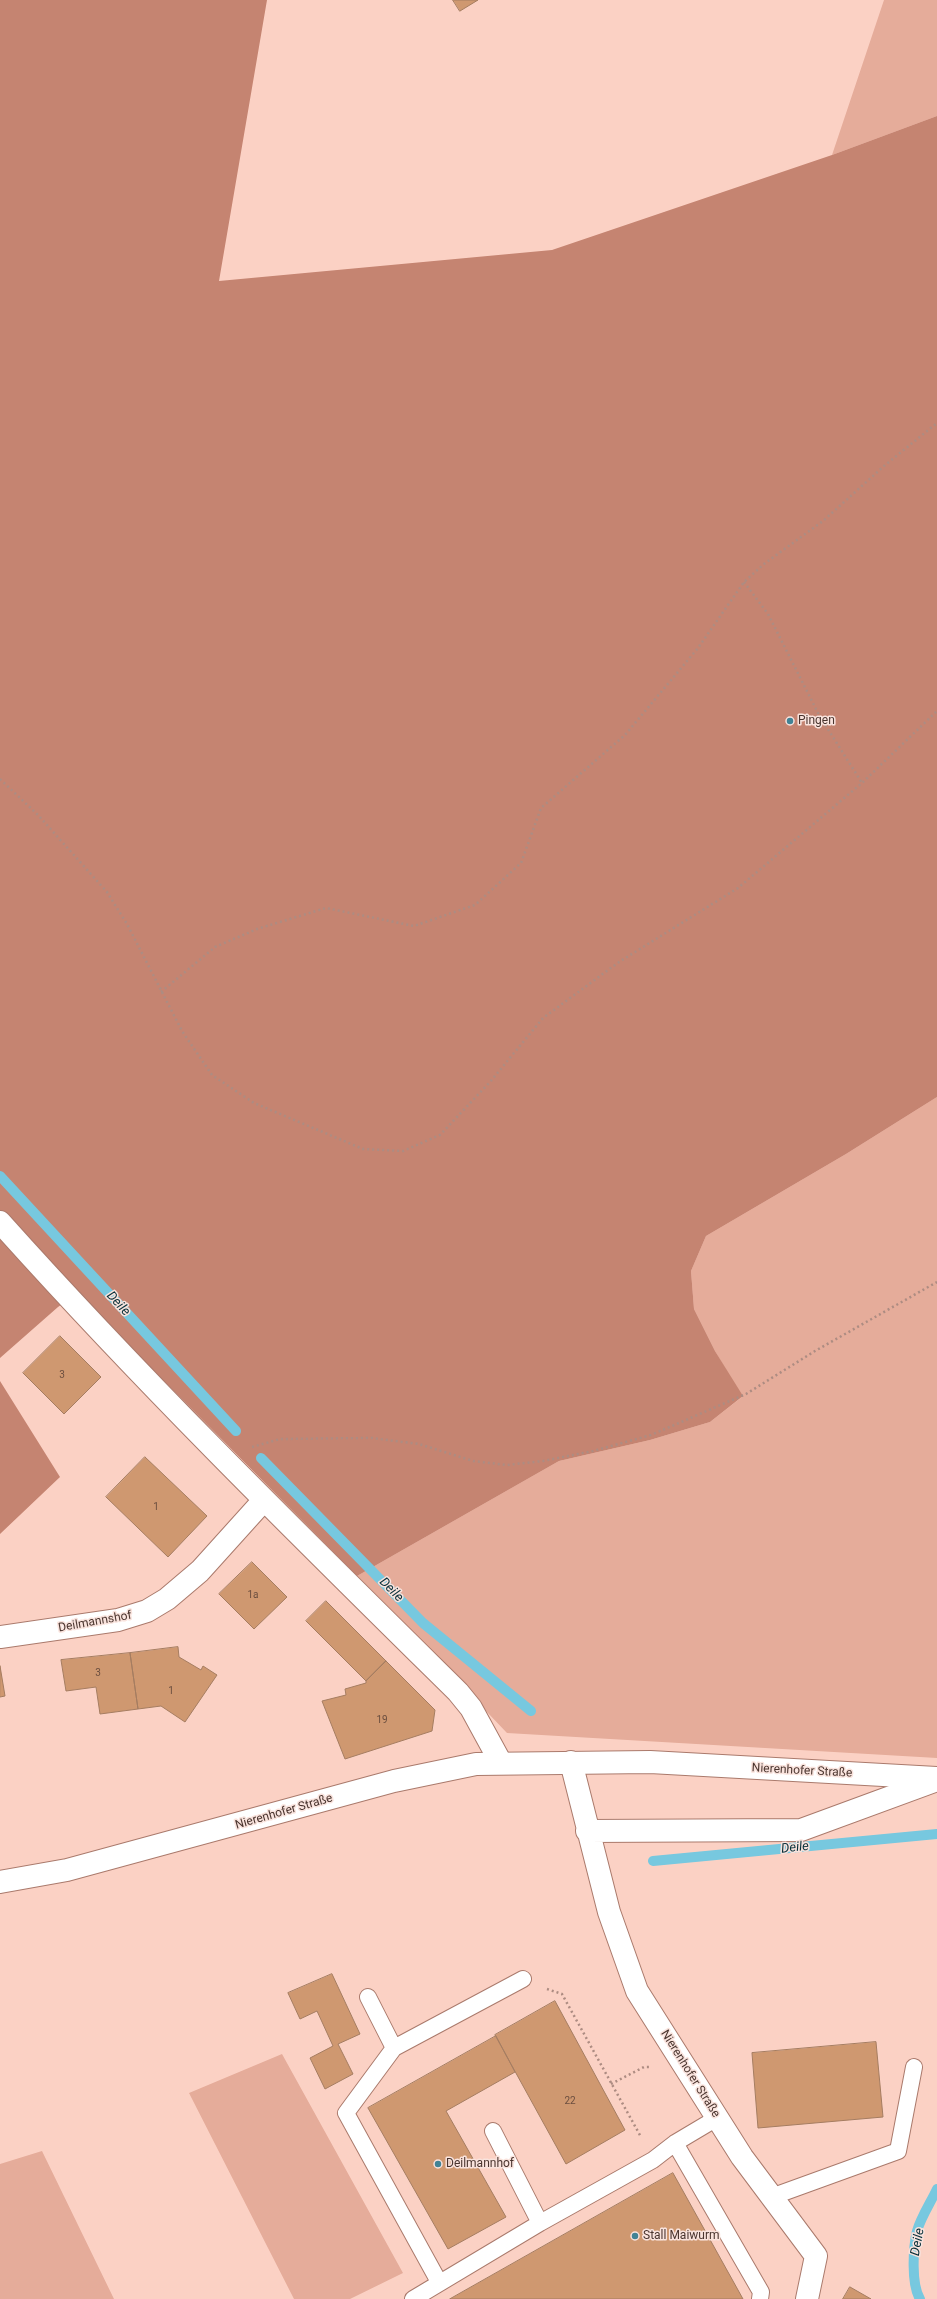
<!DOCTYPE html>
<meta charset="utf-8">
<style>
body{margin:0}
canvas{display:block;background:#fbd1c4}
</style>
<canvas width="937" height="2299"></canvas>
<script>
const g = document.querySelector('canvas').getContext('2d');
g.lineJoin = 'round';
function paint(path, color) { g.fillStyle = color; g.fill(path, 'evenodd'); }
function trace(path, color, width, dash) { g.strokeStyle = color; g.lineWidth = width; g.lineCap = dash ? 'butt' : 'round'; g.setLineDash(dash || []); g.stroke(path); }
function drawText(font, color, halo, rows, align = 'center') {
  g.font = font + ' Roboto,sans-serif'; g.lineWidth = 3; g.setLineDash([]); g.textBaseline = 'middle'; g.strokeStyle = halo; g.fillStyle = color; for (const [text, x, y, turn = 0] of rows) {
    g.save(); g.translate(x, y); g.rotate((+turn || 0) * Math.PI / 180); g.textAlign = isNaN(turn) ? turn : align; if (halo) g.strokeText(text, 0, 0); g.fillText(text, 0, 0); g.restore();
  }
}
paint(new Path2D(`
 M884,0H937V116L832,155Z
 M937,1097V1758L507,1733L357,1576L559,1461L650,1440L710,1422L742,1397L715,1351L694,1309L691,1271L706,1236L846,1154Z
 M282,2054L403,2273L350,2299H294L189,2093Z
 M42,2151L114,2299H0V2164Z`), '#e5ac9a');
paint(new Path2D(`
 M0,0H267L219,281L552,250L832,155L937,116V1097L846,1154L706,1236L691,1271L694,1309L715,1351L743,1396L710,1422L650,1440L559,1461L357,1576L77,1293L58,1307L0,1358Z
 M0,1381L60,1477L0,1534Z`), '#c58471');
trace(new Path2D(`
 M0,1176L236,1431
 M261,1458L423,1623L531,1711
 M653,1861L937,1834
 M920,2299C911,2284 913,2248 917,2231C921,2217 931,2202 937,2189`), '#77c8df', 10);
const building = new Path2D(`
 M453,0H478L460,11Z
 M60,1336L101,1377L64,1414L23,1373Z
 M145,1457L207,1516L168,1557L106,1497Z
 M252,1562L287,1597L254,1629L219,1594Z
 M326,1601L386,1661L366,1681L306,1621Z
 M178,1647L179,1657L201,1670L203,1666L217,1675L185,1722L161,1706L138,1709L130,1653Z
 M130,1653L138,1709L100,1714L96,1687L66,1691L61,1660Z
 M386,1661L435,1710L432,1731L345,1759L322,1701L346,1695L345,1689L366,1683V1681Z
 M0,1666L5,1696L0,1697Z
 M332,1974L360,2034L338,2044L353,2074L325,2089L310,2058L333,2046L317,2011L300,2019L288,1993Z
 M555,2001L625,2130L566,2164L495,2035Z
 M496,2036L515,2072L446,2111L506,2217L448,2249L368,2108Z
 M876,2042L883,2117L758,2128L752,2053Z
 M673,2173L743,2299H450Z
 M850,2287L871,2299H843Z`);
paint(building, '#cf9870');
trace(building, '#a57d61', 1);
const lane = new Path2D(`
 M368,1997L394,2048
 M493,2131L540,2223
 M675,2143L761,2292L760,2299
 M771,2197L898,2151L914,2067
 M439,2282L346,2113L394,2048L523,1979
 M413,2299L540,2223L653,2160L675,2143L717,2118`);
const street = new Path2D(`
 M0,1222C146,1385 303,1539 458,1692L471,1708L501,1763
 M0,1637L118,1620L147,1611L167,1599L200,1571L264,1500
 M571,1762L609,1912L637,1991L742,2157L816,2256L807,2299
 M587,1831L801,1830L937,1780`);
const secondary = new Path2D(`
 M0,1882L67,1870L394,1781L476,1764L650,1762L937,1778`);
trace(lane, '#aa7a6c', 18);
trace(street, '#aa7a6c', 24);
trace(secondary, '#aa7a6c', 24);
trace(new Path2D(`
 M744,582L768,614L819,715L862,783
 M0,779L38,815L107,892L127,924L182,1031L212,1075L254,1103L363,1149L403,1151L440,1135L490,1082L543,1018L619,962L738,888L862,783L937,711
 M161,992L215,947L257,929L326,908L414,926L475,905L521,863L541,808L625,735L698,648L744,582L764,564L823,521L884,466L937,423
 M252,1447L280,1439L372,1438L419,1444L473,1461L507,1465L543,1461L593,1451L651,1435L746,1394L815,1351L937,1282
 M547,1989L562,1994L641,2137
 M611,2084L644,2067H651`), '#ad8c82', 2.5, [2, 3]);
trace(lane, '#fff', 16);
trace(street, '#fff', 22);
trace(secondary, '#fff', 22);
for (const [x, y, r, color] of [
 [790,721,4,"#418395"],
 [438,2164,4,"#418395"],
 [635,2236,4,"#418395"]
]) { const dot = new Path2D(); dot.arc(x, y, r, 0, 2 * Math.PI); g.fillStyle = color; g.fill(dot); trace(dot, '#f9e3dd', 1.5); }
drawText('10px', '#6b4e3f', null, [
 ["3",62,1375],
 ["1",156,1507],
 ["1a",253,1595],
 ["3",98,1673],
 ["1",171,1691],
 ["19",382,1720],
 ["22",570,2101]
]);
drawText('12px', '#4a352f', '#f9e3dd', [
 ["Pingen",798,721],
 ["Deilmannhof",446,2164],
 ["Stall Maiwurm",643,2236]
], 'left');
drawText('12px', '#4a352f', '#f9e3dd', [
 ["Deilmannshof",95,1622,-10],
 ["Nierenhofer Straße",802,1771,3],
 ["Nierenhofer Straße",284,1812,-16],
 ["Nierenhofer Straße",690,2074,58]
]);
drawText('italic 13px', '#062f39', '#f9e3dd', [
 ["Deile",118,1304,47],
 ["Deile",391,1590,45],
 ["Deile",795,1848,-6],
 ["Deile",918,2242,-80]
]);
</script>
